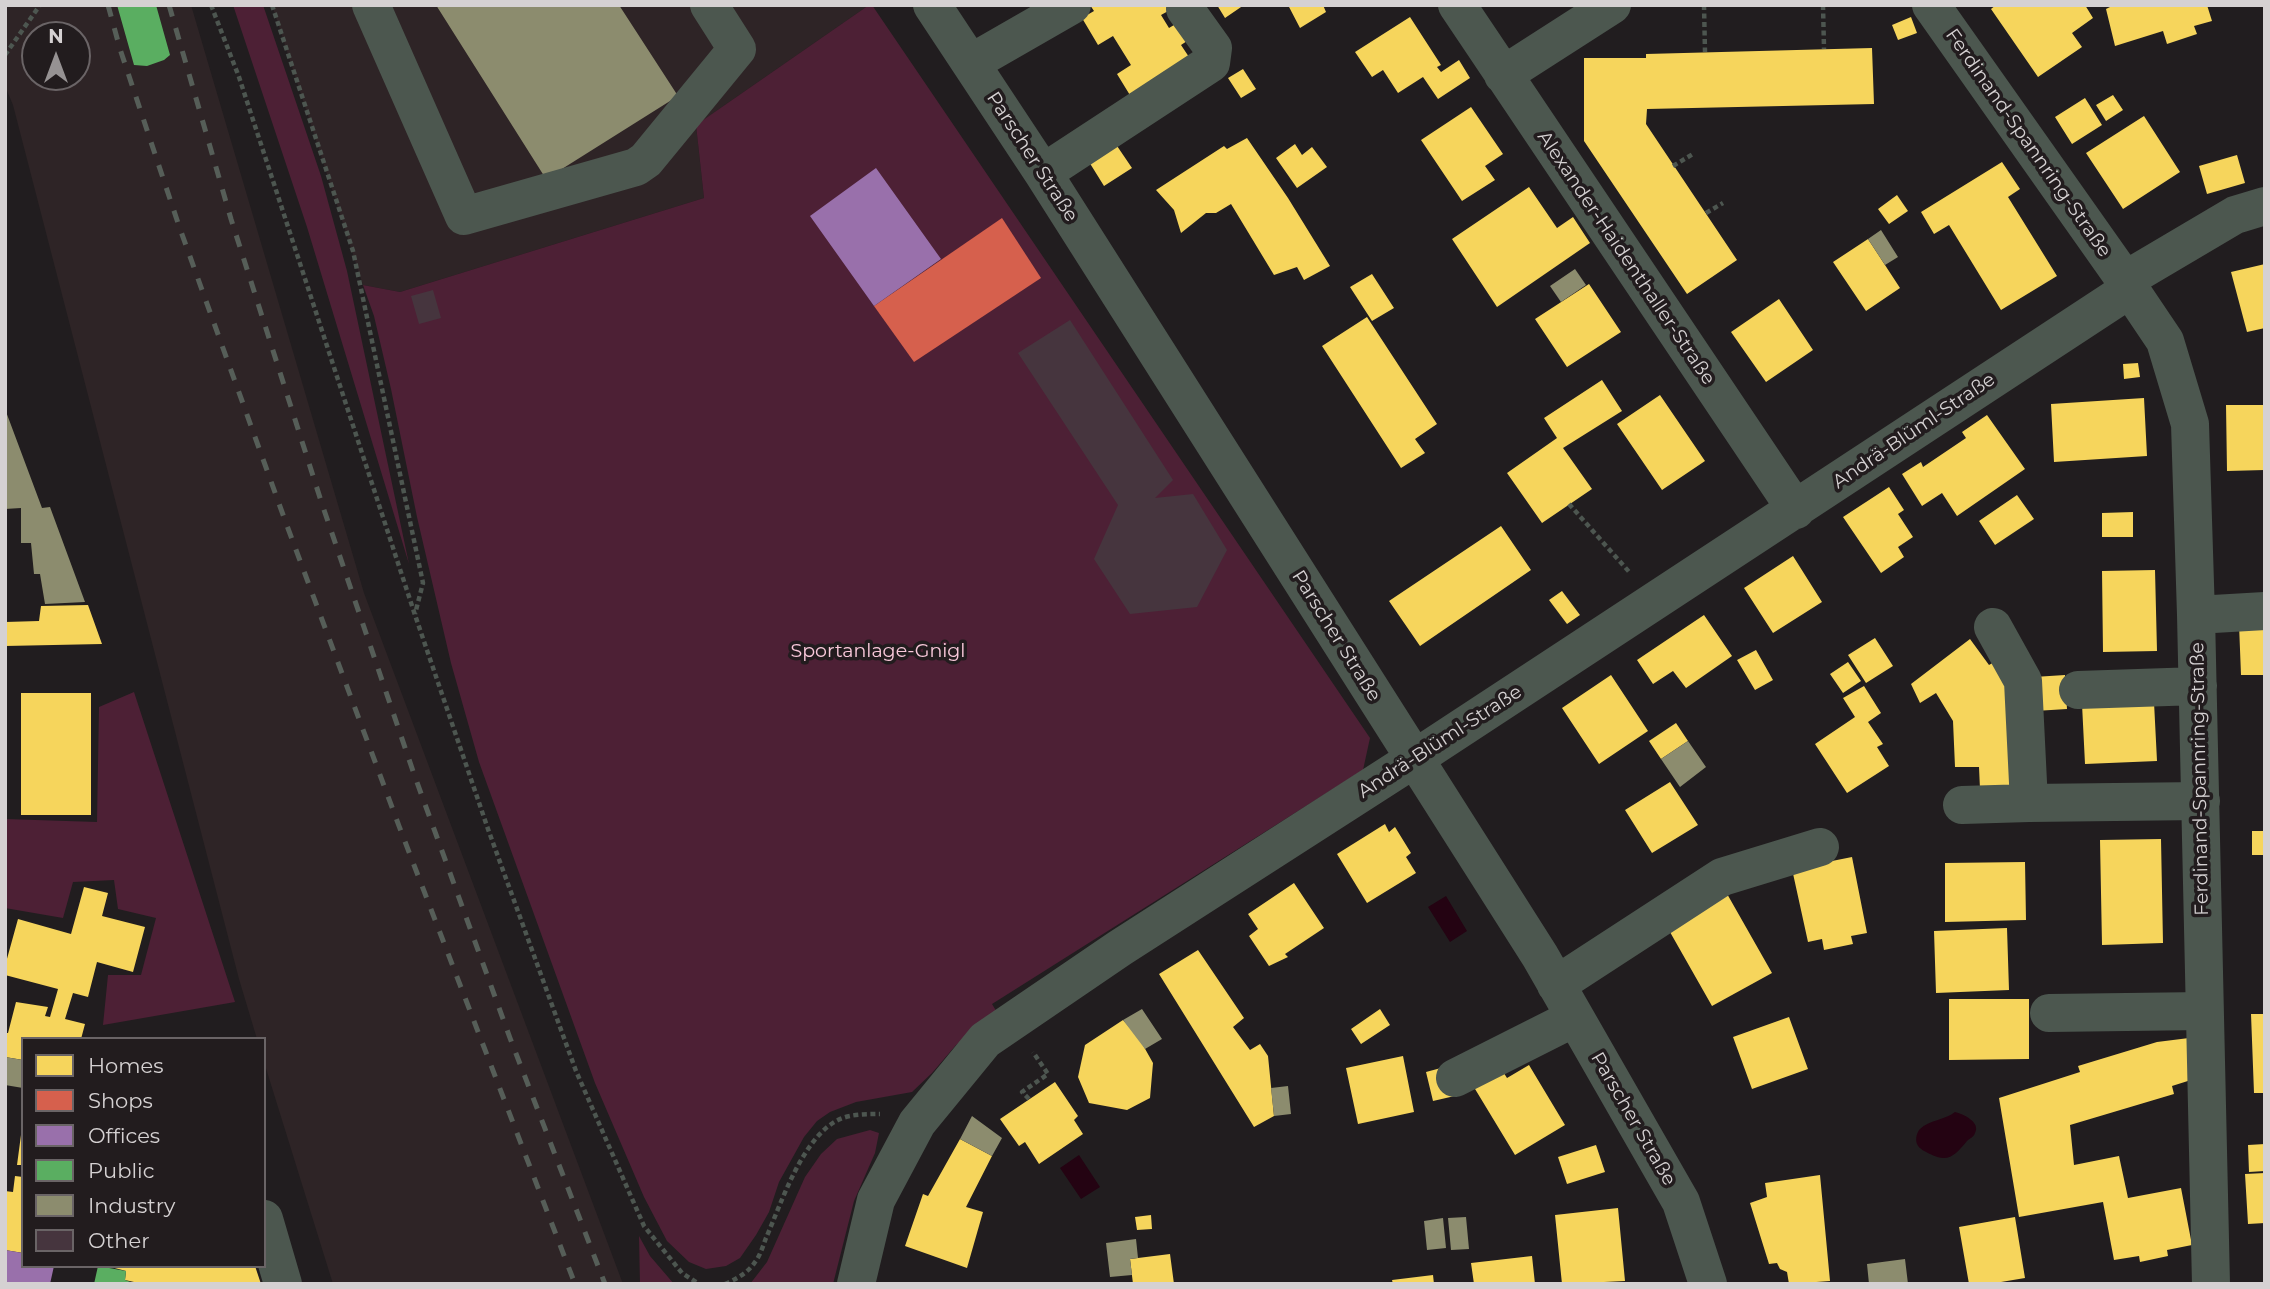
<!DOCTYPE html>
<meta charset="utf-8">
<style>
body{margin:0}
#map{position:relative;width:2270px;height:1289px;overflow:hidden;background:#211d1f;font-family:Montserrat,sans-serif}
canvas{display:block}
.frame{position:absolute;inset:0;border:7px solid #d5d1d2;pointer-events:none}
.legend{position:absolute;left:21px;top:1037px;width:245px;height:231px;box-sizing:border-box;background:#221c1e;border:2px solid #6a6466;margin:0;padding:9px 12px;list-style:none;font-size:21px;color:#d5d1d2}
.legend li{display:flex;align-items:center;gap:14px;height:35px}
.legend b{width:35px;border:2px solid #6a6466}
.north{position:absolute;left:21px;top:21px;width:70px;height:70px;box-sizing:border-box;background:#221c1e;border:2px solid #6a6466;border-radius:50%;rotate:0deg;font-size:19px;font-weight:700;line-height:28px;text-align:center;color:#d5d1d2}
.north::after{content:'';display:block;margin:auto;width:24px;height:32px;background:#969293;clip-path:polygon(50% 0,100% 100%,50% 72%,0 100%)}
</style>
<div id="map">
<canvas width="2270" height="1289"></canvas>
<div class="frame"></div>
<ul class="legend">
<li><b style="height:19px;background:#f6d55c"></b>Homes</li>
<li><b style="height:19px;background:#d6604d"></b>Shops</li>
<li><b style="height:19px;background:#9970ab"></b>Offices</li>
<li><b style="height:19px;background:#5aae61"></b>Public</li>
<li><b style="height:19px;background:#8c8c6e"></b>Industry</li>
<li><b style="height:19px;background:#46353e"></b>Other</li>
</ul>
<div class="north">N</div>
</div>
<script>
const g = document.querySelector('canvas').getContext('2d');
g.lineJoin = 'round';
function paint(path, color) { g.fillStyle = color; g.fill(path, 'evenodd'); }
function trace(path, color, width, dash) { g.strokeStyle = color; g.lineWidth = width; g.lineCap = dash ? 'butt' : 'round'; g.setLineDash(dash || []); g.stroke(path); }
function drawText(font, color, halo, rows, align = 'center') {
  g.font = font + ' Montserrat,sans-serif'; g.lineWidth = 7; g.setLineDash([]); g.textBaseline = 'middle'; g.strokeStyle = halo; g.fillStyle = color; for (const [text, x, y, turn = 0] of rows) {
    g.save(); g.translate(x, y); g.rotate((+turn || 0) * Math.PI / 180); g.textAlign = isNaN(turn) ? turn : align; if (halo) g.strokeText(text, 0, 0); g.fillText(text, 0, 0); g.restore();
  }
}
paint(new Path2D(`
 M5,5H191L364,593L623,1284H333L264,1062V1039H257L239,979L13,105L5,86ZM35,35H77V77H35Z
 M272,5H869L696,125L704,198L400,292L363,285Z`), '#2e2426');
paint(new Path2D(`
 M233,5H263L321,176L347,271L409,564L307,227Z
 M869,5H872L1370,738L1363,770L992,1004L998,1014L956,1045L932,1073L912,1092L856,1102L830,1112L817,1121L804,1137L779,1182L769,1212L756,1235L740,1258L726,1266L706,1269L689,1262L667,1241L644,1197L595,1083L479,762L451,663L417,517L391,389L374,316L363,285L400,292L704,198L696,125Z
 M134,692L235,1002L103,1025L108,975H141L156,918L118,909L114,880L73,882L63,918L5,908V819L97,822L99,707Z
 M870,1130L879,1133L875,1153L854,1201L833,1284H750L767,1262L805,1177L821,1154L837,1139Z
 M639,1236L650,1256L674,1284H640Z`), '#4d2035');
paint(new Path2D(`
 M1446,896L1467,931L1450,942L1428,907Z
 M1955,1112C1963,1114 1981,1122 1975,1133C1974,1137 1970,1138 1967,1141C1956,1154 1949,1164 1930,1154C1926,1152 1919,1149 1917,1144C1915,1139 1917,1132 1920,1129C1929,1120 1945,1120 1955,1112Z
 M1079,1155L1100,1187L1081,1199L1060,1168Z`), '#240312');
paint(new Path2D(`
 M1090,5H1190L1170,10L1161,15L1169,28L1179,22L1190,39L1181,45L1193,63L1136,105L1117,74L1131,65L1113,36L1098,45L1082,18L1094,11Z
 M1217,5H1244L1225,18Z
 M1288,5H1323L1326,12L1300,28Z
 M1996,5H2085L2093,18L2072,33L2082,47L2038,77L1991,9Z
 M2114,5H2207L2212,21L2194,26L2197,34L2167,44L2163,31L2115,46L2106,9Z
 M1410,17L1441,65L1437,67L1441,72L1459,60L1470,78L1438,99L1423,77L1398,93L1383,70L1372,77L1355,52Z
 M1911,17L1917,33L1898,40L1892,25Z
 M1872,48L1874,104L1647,109L1646,124L1737,260L1687,294L1584,141V58H1646V54Z
 M1243,69L1256,89L1241,98L1228,78Z
 M2113,95L2123,110L2106,121L2096,105Z
 M2085,98L2102,125L2072,144L2055,117Z
 M1471,107L1503,154L1485,166L1495,180L1462,201L1421,140Z
 M2144,116L2180,172L2123,209L2086,153Z
 M1247,138L1288,198L1330,266L1304,280L1297,267L1274,275L1231,204L1216,213H1206L1181,233L1174,210L1156,190L1224,146L1227,149Z
 M1113,140L1132,168L1104,186L1086,157Z
 M1295,144L1302,155L1312,147L1327,167L1297,188L1276,158Z
 M2237,155L2245,183L2207,194L2199,166Z
 M2002,162L2020,189L2008,197L2057,276L2001,310L1949,225L1934,234L1921,212Z
 M1529,187L1557,228L1573,217L1590,243L1497,307L1452,239Z
 M1897,195L1908,211L1889,224L1878,209Z
 M1868,239L1900,288L1866,311L1833,262Z
 M2265,264V328L2247,332L2231,272Z
 M1372,274L1394,308L1372,321L1350,287Z
 M1589,284L1621,332L1567,367L1535,319Z
 M1779,299L1813,350L1766,382L1731,332Z
 M1367,317L1437,424L1415,439L1425,453L1401,468L1322,346Z
 M2138,363L2140,377L2124,379L2123,364Z
 M1602,380L1622,411L1563,448L1592,489L1542,523L1507,473L1557,438L1544,418Z
 M1660,395L1705,461L1662,490L1617,424Z
 M2144,398L2147,456L2054,462L2051,404Z
 M2226,405H2265V470L2227,471Z
 M1987,415L2025,469L1957,516L1942,493L1922,506L1902,474L1921,462L1923,467L1966,438L1962,432Z
 M1889,487L1904,510L1898,514L1913,537L1898,547L1904,557L1881,573L1843,517Z
 M2017,495L2034,519L1995,545L1979,521Z
 M2133,512V537H2102V513Z
 M1501,526L1531,570L1420,646L1389,601Z
 M1793,556L1822,602L1773,633L1744,588Z
 M2155,570L2157,651L2103,652L2102,571Z
 M1562,591L1580,615L1567,624L1549,600Z
 M88,605L102,644L5,646V622L39,621L41,606Z
 M1704,615L1732,656L1686,688L1673,671L1653,684L1637,660Z
 M2265,623V675H2241L2239,624Z
 M1875,638L1893,666L1866,683L1848,655Z
 M1970,639L1989,665L1996,661L2008,682L2021,787L1980,789L1979,767H1955L1953,721L1936,693L1920,703L1911,684Z
 M1756,650L1773,680L1755,690L1737,660Z
 M1848,662L1861,681L1843,693L1830,674Z
 M1611,675L1648,731L1599,764L1562,708Z
 M2065,675L2067,709L2035,711L2034,677Z
 M1864,686L1881,713L1868,722L1883,744L1877,747L1889,766L1847,793L1815,744L1855,717L1843,698Z
 M21,693H91V815H21Z
 M2154,702L2157,761L2085,764L2082,704Z
 M1676,723L1688,741L1661,759L1649,741Z
 M1670,782L1698,825L1652,853L1625,810Z
 M1385,824L1389,832L1395,827L1411,853L1406,857L1416,873L1367,903L1337,854Z
 M2252,831H2265V855H2252Z
 M2161,839L2163,943L2102,945L2100,840Z
 M1852,857L1867,933L1851,936L1853,944L1824,950L1822,939L1808,942L1792,869Z
 M2025,862L2026,920L1945,922V863Z
 M1294,883L1324,928L1285,954L1288,957L1269,966L1249,936L1258,929L1248,914Z
 M84,887L108,893L102,916L145,927L133,972L97,962L88,997L73,993L65,1019L85,1024L81,1039H23V1060L5,1057V1033H8L16,1002L48,1007L45,1016L50,1017L58,989L5,975V966L18,919L71,934Z
 M1726,892L1772,973L1712,1006L1666,925Z
 M2007,928L2009,990L1936,993L1934,931Z
 M1198,950L1244,1018L1233,1027L1250,1050L1260,1044L1268,1056L1274,1116L1254,1127L1159,974Z
 M1949,999H2029V1059L1949,1060Z
 M1380,1009L1390,1025L1361,1044L1351,1029Z
 M2251,1014H2265V1093H2254Z
 M1789,1017L1808,1069L1752,1089L1733,1037Z
 M1123,1020L1139,1038L1153,1063L1150,1098L1127,1110L1089,1103L1078,1077L1085,1045Z
 M2189,1038L2191,1080L2172,1086L2174,1094L2070,1125L2074,1165L2119,1156L2128,1198L2181,1188L2192,1245L2167,1250L2168,1256L2140,1262L2139,1256L2114,1260L2103,1202L2019,1217L1999,1098L2080,1072L2078,1066L2157,1042Z
 M1403,1056L1414,1112L1358,1124L1346,1068Z
 M1452,1065L1459,1095L1433,1101L1426,1072Z
 M1529,1065L1565,1125L1515,1155L1472,1084L1500,1067L1507,1078Z
 M1055,1082L1078,1116L1074,1120L1083,1134L1039,1164L1025,1142L1019,1146L1000,1119Z
 M21,1135H23V1165H17Z
 M960,1139L992,1156L966,1207L983,1212L967,1268L905,1246L923,1194L928,1196Z
 M2265,1144V1171L2249,1172L2248,1145Z
 M1596,1145L1605,1172L1567,1184L1558,1157Z
 M2265,1173V1223L2248,1224L2245,1174Z
 M1820,1175L1830,1281L1789,1284L1787,1272L1780,1269L1777,1263L1769,1264L1750,1203L1767,1197L1765,1183Z
 M15,1176L23,1177V1253L5,1250V1191L13,1192Z
 M1618,1208L1625,1281L1562,1284L1555,1215Z
 M1151,1215L1152,1229L1137,1230L1135,1217Z
 M2015,1217L2025,1278L1989,1284H1969L1959,1227Z
 M1170,1254L1174,1284H1133L1130,1259Z
 M1532,1256L1535,1284H1474L1471,1263Z
 M107,1266H255L261,1284H143L125,1280L126,1271Z
 M1433,1275L1434,1284H1393L1392,1280Z`), '#f6d55c');
paint(new Path2D(`
 M1002,218L1041,278L914,362L874,306Z`), '#d6604d');
paint(new Path2D(`
 M876,168L941,259L874,306L810,216Z
 M5,1250L23,1253V1266H54L50,1284H5Z`), '#9970ab');
paint(new Path2D(`
 M117,5H156L170,55L164,60L147,66L134,65Z
 M98,1266L126,1271L125,1280L136,1284H94Z`), '#5aae61');
paint(new Path2D(`
 M436,5H619L678,96L546,179Z
 M1881,230L1898,257L1885,265L1868,239Z
 M1575,269L1586,285L1561,302L1550,286Z
 M5,409L42,508L50,507L85,602L45,604L40,574H34L31,543H21V508L5,509Z
 M1688,741L1706,767L1680,787L1661,759Z
 M1142,1009L1162,1039L1145,1049L1123,1020Z
 M5,1057L23,1060V1088L5,1085Z
 M1288,1086L1291,1114L1274,1116L1271,1088Z
 M972,1116L1002,1138L992,1156L960,1139Z
 M1466,1217L1469,1249L1451,1250L1448,1218Z
 M1443,1218L1446,1248L1427,1250L1424,1221Z
 M1136,1239L1138,1258L1130,1259L1132,1275L1110,1277L1106,1243Z
 M1905,1259L1908,1284H1869L1867,1264Z`), '#8c8c6e');
paint(new Path2D(`
 M433,290L441,318L419,324L411,296Z
 M1070,320L1173,480L1155,498L1193,494L1227,550L1197,607L1130,614L1094,559L1118,505L1018,353Z`), '#46353e');
trace(new Path2D(`
 M211,5L239,77L415,615L488,829L576,1071L644,1226L682,1273L699,1284
 M272,5L353,251L423,583L415,614
 M1704,5L1705,52
 M1823,5L1824,49
 M5,55L40,5
 M1673,166L1693,154
 M1706,213L1723,203
 M1569,504L1631,574
 M1029,1099L1022,1092L1048,1074L1033,1052
 M725,1284C736,1279 748,1273 755,1262C760,1256 763,1246 766,1238C781,1204 802,1138 838,1120C850,1114 866,1114 880,1114`), '#4d5650', 4.5, [5, 3.5]);
trace(new Path2D(`
 M371,5L464,216L636,167L646,160L737,49L709,5
 M932,5L1043,173L1540,956L1681,1202L1708,1284
 M1457,5L1796,510
 M1931,5L2125,280L2235,215L2265,206
 M971,63L1072,5
 M1503,75L1612,5
 M1043,173L1211,63L1213,48L1185,9
 M2196,615L2265,611
 M1993,627L2023,681L2029,803L2201,801
 M2078,690L2198,686
 M1962,805L2029,803
 M1556,985L1722,877L1820,847
 M2049,1013L2204,1011
 M1455,1078L1574,1018
 M264,1219L283,1284
 M856,1284L876,1200L917,1123L985,1040L1120,948L1414,759L2130,289L2165,341L2190,424L2196,615L2211,1284`), '#4c574f', 38);
trace(new Path2D(`
 M108,5L120,49L179,226L286,523L399,826L575,1284
 M169,5L231,219L322,504L414,774L510,1038L605,1284`), '#565e58', 5, [12, 12]);
drawText('19px', '#d5d1d2', '#221c1e', [
 ["Ferdinand-Spannring-Straße",2028,143,55],
 ["Parscher Straße",1032,157,57],
 ["Alexander-Haidenthaller-Straße",1626,258,56],
 ["Andrä-Blüml-Straße",1914,431,-34],
 ["Parscher Straße",1336,636,58],
 ["Andrä-Blüml-Straße",1440,742,-33],
 ["Ferdinand-Spannring-Straße",2200,779,-91],
 ["Parscher Straße",1633,1119,60]
]);
drawText('19px', '#fac9db', '#221c1e', [
 ["Sportanlage-Gnigl",878,651]
]);
</script>
